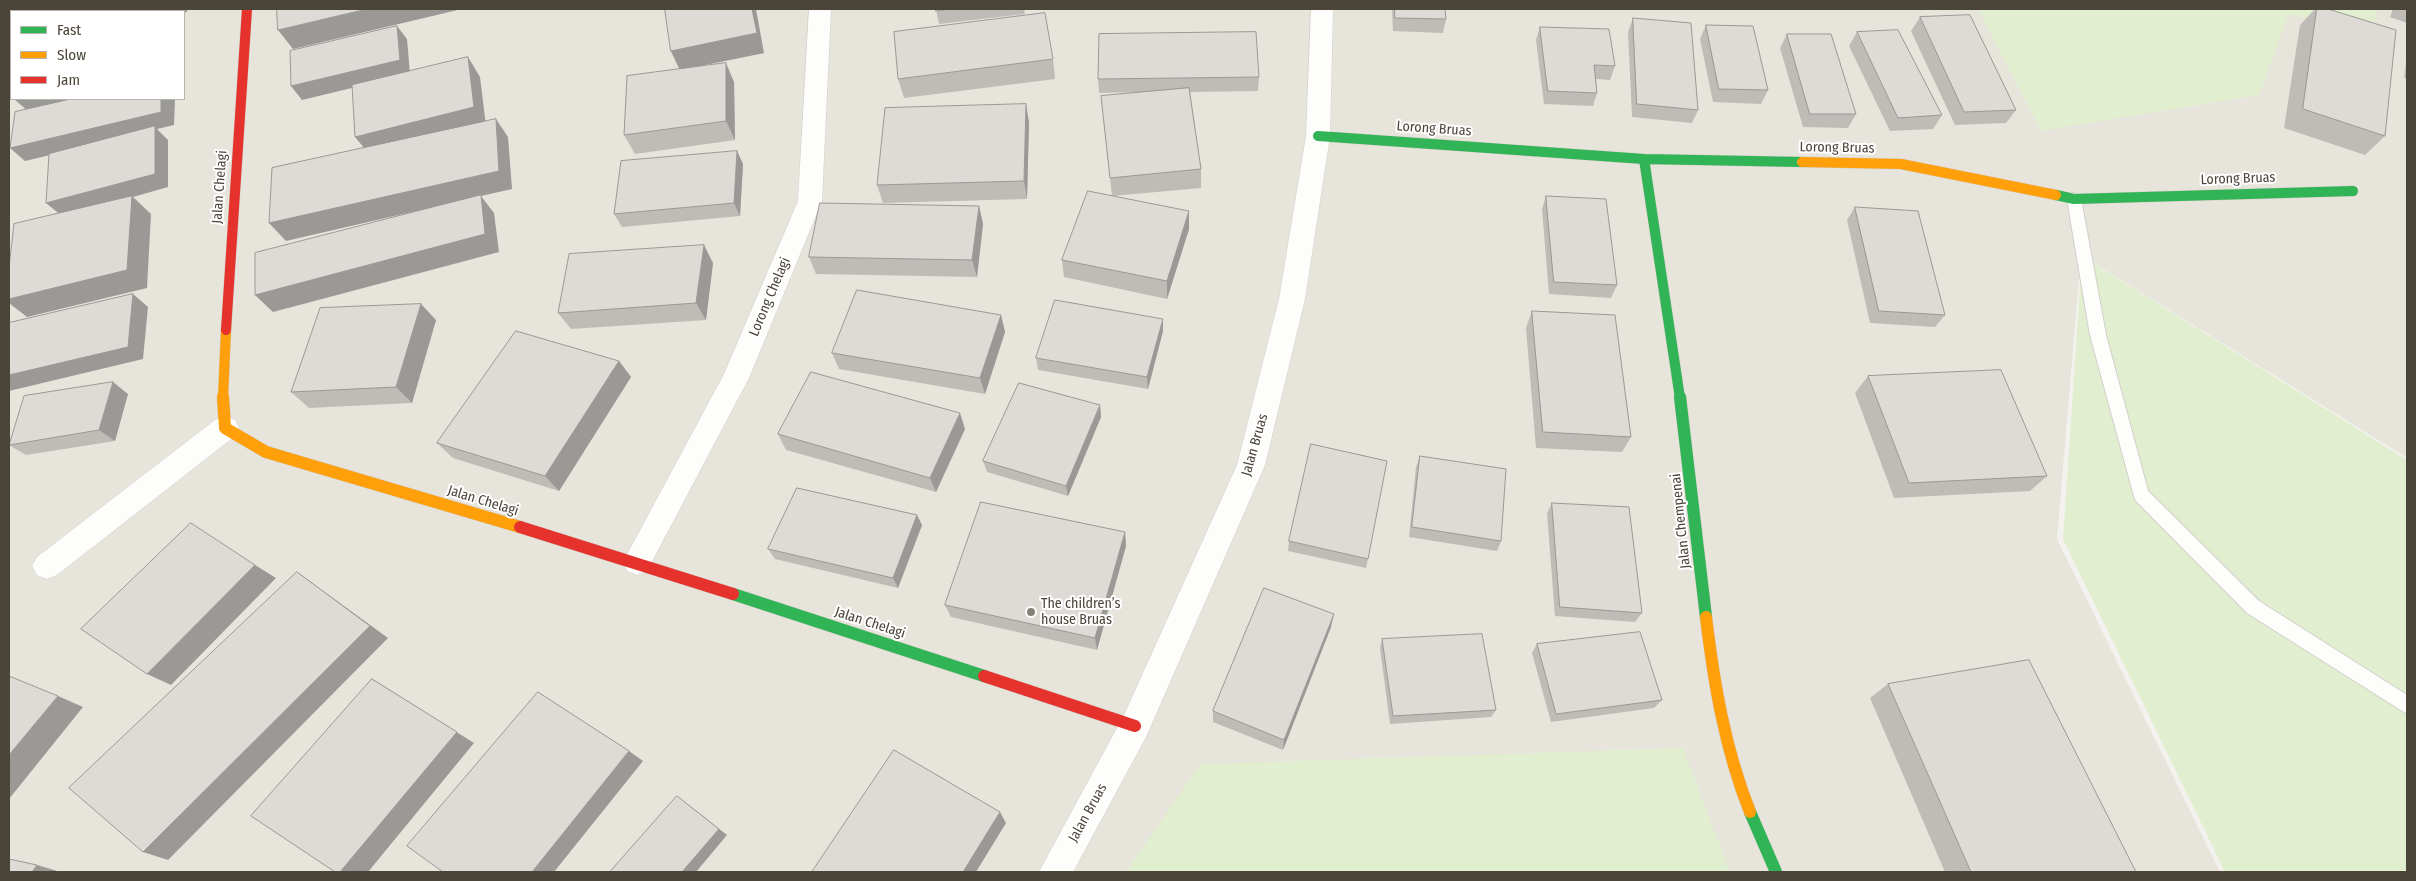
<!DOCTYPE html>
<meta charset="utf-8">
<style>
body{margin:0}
#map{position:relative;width:2416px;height:881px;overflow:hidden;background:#f4f2ee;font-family:"Fira Sans Condensed",sans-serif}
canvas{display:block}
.frame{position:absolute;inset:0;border:10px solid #4b4439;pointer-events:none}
.legend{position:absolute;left:10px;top:10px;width:175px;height:90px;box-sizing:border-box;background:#fff;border:1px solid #b7b4b0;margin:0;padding:6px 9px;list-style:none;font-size:15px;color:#4b4439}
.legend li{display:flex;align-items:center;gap:10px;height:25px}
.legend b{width:25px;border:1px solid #b7b4b0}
</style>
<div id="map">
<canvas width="2416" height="881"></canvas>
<div class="frame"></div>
<ul class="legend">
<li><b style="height:6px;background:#30b455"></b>Fast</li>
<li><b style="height:6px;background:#ff9f0a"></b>Slow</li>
<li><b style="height:6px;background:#e5322d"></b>Jam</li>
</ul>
</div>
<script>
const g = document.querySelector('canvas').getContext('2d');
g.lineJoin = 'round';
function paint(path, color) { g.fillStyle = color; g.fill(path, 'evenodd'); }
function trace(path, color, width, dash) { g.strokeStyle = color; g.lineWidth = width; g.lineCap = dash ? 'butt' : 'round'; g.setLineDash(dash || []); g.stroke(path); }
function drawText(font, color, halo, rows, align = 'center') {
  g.font = font + ' "Fira Sans Condensed",sans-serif'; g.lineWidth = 4; g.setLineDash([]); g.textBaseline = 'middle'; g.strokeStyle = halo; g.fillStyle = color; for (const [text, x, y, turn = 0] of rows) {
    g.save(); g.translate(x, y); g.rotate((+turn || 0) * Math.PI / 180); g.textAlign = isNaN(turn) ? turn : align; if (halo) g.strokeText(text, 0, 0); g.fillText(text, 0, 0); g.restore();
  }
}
paint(new Path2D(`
 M9,9H2407V458L2081,255L2057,539L2220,872H9ZM11,11H184V99H11Z`), '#e7e4dc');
paint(new Path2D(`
 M1978,9H2376L2374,38L2289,14L2259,95L2041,131Z
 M2082,256L2407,460V872H2225L2063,539Z
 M1683,748L1730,872H1126L1200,764Z`), '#e1eecf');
const lane = new Path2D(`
 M2074,193L2079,195L2081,199L2106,335L2148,491L2259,601L2407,695V714L2247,613L2135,500L2090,335L2067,199L2069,195Z`);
const street = new Path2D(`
 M809,9H831L822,201L749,378L647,571L637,575L627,571L623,562L724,374L798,201Z
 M1311,9H1333L1330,136L1305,299L1265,465L1146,737L1073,872H1039L1124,715L1237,465L1279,299L1306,136Z
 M225,416L235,420L239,428L235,436L57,575L47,579L37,575L32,566L37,557L215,420Z`);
const fastFar1 = new Path2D(`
 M1318,136L1644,159L1802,162
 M1644,159L1680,398
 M2056,195L2074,199L2353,191`);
const fast = new Path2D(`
 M1680,397L1706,617
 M733,594L984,676
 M1750,812L1776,872`);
const slowFar1 = new Path2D(`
 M1802,162L1901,164L2056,195
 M223,398L226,330`);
const slow = new Path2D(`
 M223,397L225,428L266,452L520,527
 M1706,617C1714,684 1725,749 1750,812`);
const jamFar1 = new Path2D(`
 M226,330L247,9`);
const jam = new Path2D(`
 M520,527L733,594
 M984,676L1135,726`);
trace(lane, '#d2d0cb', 2);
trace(street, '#d2d0cb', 1);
trace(fastFar1, '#d3cfc5', 11);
trace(fast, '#d3cfc5', 13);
trace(slowFar1, '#d3cfc5', 11);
trace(slow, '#d3cfc5', 13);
trace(jamFar1, '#d3cfc5', 11);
trace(jam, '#d3cfc5', 13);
paint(lane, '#fdfdfc');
paint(street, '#fdfdfc');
trace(fastFar1, '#30b455', 10);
trace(fast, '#30b455', 12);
trace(slowFar1, '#ff9f0a', 10);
trace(slow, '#ff9f0a', 12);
trace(jamFar1, '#e5322d', 10);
trace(jam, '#e5322d', 12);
paint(new Path2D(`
 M936,9H1024L1025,14L939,24Z
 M1392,9H1445L1446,19L1443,33L1393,31Z
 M2315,9H2328L2385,136L2365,155L2284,128L2300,25Z
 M2393,9H2407V23L2390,17Z
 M1920,17L2016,110L2006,123L1955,125L1911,31Z
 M1633,18L1698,110L1692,123L1632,117L1628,32Z
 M1706,25L1768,90L1761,104L1713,102L1700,39Z
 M1540,27L1615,66L1610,80L1596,79L1597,93L1593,106L1544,104L1536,40Z
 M1857,32L1942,115L1933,129L1890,131L1849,46Z
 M1787,34L1856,114L1848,128L1803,127L1780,48Z
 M671,51L764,53L690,68L734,82L735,140L635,154L624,135L679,69Z
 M2407,55V79L2404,78Z
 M1053,59L1055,79L904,98L898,79Z
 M1259,77L1258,91L1190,92L1201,169V188L1112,196L1101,96L1142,92L1099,93L1098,79Z
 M1029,122L1027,199L883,203L877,185Z
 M737,151L743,164L740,216L622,227L614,214Z
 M1546,196L1617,285L1611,298L1549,294L1542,209Z
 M979,206L983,224L977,277L816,274L809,257Z
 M1855,207L1945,315L1935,327L1870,323L1847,220Z
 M1189,211V229L1167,299L1064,277L1062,260Z
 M713,263L706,320L571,329L558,313Z
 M1532,311L1631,437L1622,452L1536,448L1526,328Z
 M1001,315L1005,332L985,394L839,369L832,353Z
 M1163,319V331L1148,389L1038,370L1036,358Z
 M436,320L412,403L309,408L291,392Z
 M619,361L631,377L559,491L453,458L437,443Z
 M1868,376L2047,476L2030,491L1894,498L1855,393Z
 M128,394L115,441L26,455L9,445Z
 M1100,405L1101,417L1068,496L987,472L983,461Z
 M965,429L936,492L786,450L778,434Z
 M1420,456L1501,541L1497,551L1409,537L1416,467Z
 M1552,503L1642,613L1635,622L1555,616L1547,513Z
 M922,525L898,588L775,559L768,549Z
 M1125,532L1126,546L1097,650L951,617L945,605Z
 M1289,541L1368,559L1366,568L1288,551Z
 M1331,627L1283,750L1213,722V711Z
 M1382,639L1496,710L1491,717L1390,724L1380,648Z
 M1537,644L1662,700L1654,708L1551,722L1532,653Z
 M1888,684L2136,872H1945L1870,698Z`), '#bfbcb8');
paint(new Path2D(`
 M95,9H187V12L184,13V11H83Z
 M367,9H462L293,49L278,30Z
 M752,9H756L764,53L680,70L671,51Z
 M397,26L407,39L410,74L302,100L291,86Z
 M468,57L480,77L486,126L370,155L355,137Z
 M726,63L734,82L735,140L726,121Z
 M14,99H80L28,111Z
 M161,99H175L174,125L157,129L168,140V187L133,197L151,214L147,288L27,317L9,303V299L62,216L46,203L155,130L25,161L10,148Z
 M1026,104L1029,122L1027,199L1024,181Z
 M496,119L508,137L512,189L481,196L494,213L499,252L273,312L255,295L481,196L286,241L269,223Z
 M737,151L743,164L740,216L734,203Z
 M979,206L983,224L977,277L972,260Z
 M1189,211V229L1167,299V281Z
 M704,245L713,263L706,320L696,303Z
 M133,294L148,307L143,359L9,391V375Z
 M421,304L436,320L412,403L396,387Z
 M1001,315L1005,332L985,394L980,378Z
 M1163,319V331L1148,389L1147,377Z
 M619,361L631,377L559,491L545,476Z
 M113,382L128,394L115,441L99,430Z
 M1100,405L1101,417L1068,496L1066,486Z
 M960,413L965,429L936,492L930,478Z
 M917,515L922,525L898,588L893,578Z
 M1125,532L1126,546L1097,650L1095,638Z
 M255,565L276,578L171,685L147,674Z
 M297,572L388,638L168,860L143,852Z
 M1334,614L1331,627L1283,750L1284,740Z
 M372,679L474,743L368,872H340Z
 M58,696L83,707L9,799V755Z
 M629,751L643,761L554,872H532Z
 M686,803L727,835L696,872H682Z
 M1000,812L1006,823L976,872H963Z
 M37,865L61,872H32Z`), '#9b9996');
const building = new Path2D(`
 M11,9H95L83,11H11V26L9,27Z
 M277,9H367L278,30Z
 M665,9H752L757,33L671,51Z
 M936,9H951L936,11Z
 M1395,9H1445L1446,19L1395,18Z
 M2317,9H2328L2396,30L2385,136L2303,109Z
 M1045,13L1053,59L898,79L894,32Z
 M1970,15L2016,110L1964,112L1920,17Z
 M1633,18L1691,23L1698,110L1637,104Z
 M1706,25L1753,26L1768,90L1719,89Z
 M397,26L400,60L291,86L290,51Z
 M1540,27L1609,29L1615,66L1594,65L1597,93L1548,91Z
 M1898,30L1942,115L1898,118L1857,32Z
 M1256,32L1259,77L1098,79L1099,34Z
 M1787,34H1831L1856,114H1810Z
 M468,57L474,107L355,137L352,85Z
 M11,60V91L9,92V81Z
 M726,63V121L624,135L627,76Z
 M1189,88L1201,169L1110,178L1101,96Z
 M71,99H161V112L10,148L15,112Z
 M1026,104L1024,181L877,185L885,108Z
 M496,119L499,171L269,223L272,168Z
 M155,126V174L46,203L49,154Z
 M737,151L734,203L614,214L621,161Z
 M1088,191L1189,211L1167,281L1062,260Z
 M481,195L485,234L255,295V253Z
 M132,196L127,270L9,299V267L14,224Z
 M1546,196L1606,199L1617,285L1554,282Z
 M820,203L979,206L972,260L809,257Z
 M1855,207L1918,211L1945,315L1879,311Z
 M704,245L696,303L558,313L569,254Z
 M857,290L1001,315L980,378L832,353Z
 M133,294L128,347L9,375V323Z
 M1055,300L1163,319L1147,377L1036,358Z
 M421,304L396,387L291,392L320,308Z
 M1532,311L1615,315L1631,437L1543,432Z
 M516,331L619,361L545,476L437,443Z
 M2001,370L2047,476L1909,483L1868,376Z
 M811,372L960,413L930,478L778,434Z
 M113,382L99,430L9,445L24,396Z
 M1019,383L1100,405L1066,486L983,461Z
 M1311,444L1387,461L1368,559L1289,541Z
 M1420,456L1506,469L1501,541L1412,527Z
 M797,488L917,515L893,578L768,549Z
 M981,502L1125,532L1095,638L945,605Z
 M1552,503L1629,507L1642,613L1560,607Z
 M191,523L255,565L147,674L81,629Z
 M297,572L370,626L143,852L69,788Z
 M1264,588L1334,614L1284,740L1213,711Z
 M1640,632L1662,700L1556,714L1537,644Z
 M1482,634L1496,710L1393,716L1382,639Z
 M2029,660L2136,872H1971L1888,684Z
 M9,676L58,696L9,755Z
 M372,679L457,732L340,872H335L251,816Z
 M538,692L629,751L532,872H443L407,846Z
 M894,750L1000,812L963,872H812Z
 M677,796L719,829L682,872H610Z
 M9,859L37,865L32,872H9Z`);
paint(building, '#dedbd6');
trace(building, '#9b9996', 1);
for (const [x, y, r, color] of [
 [1031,612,5,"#868178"]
]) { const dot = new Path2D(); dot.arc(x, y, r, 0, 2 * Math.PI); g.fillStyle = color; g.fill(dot); trace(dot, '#fff', 2); }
drawText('14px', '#4b4439', '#fff', [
 ["Lorong Bruas",1434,129,4],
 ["Lorong Bruas",1837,148,1],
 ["Lorong Bruas",2238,179,-2],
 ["Jalan Chelagi",220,187,-86],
 ["Lorong Chelagi",770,297,-67],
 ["Jalan Bruas",1255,445,-74],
 ["Jalan Chelagi",483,501,17],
 ["Jalan Chempenai",1681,521,-96],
 ["Jalan Chelagi",870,623,18],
 ["Jalan Bruas",1088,813,-61]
]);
drawText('14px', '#4b4439', '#fff', [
 ["The children’s",1041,604],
 ["house Bruas",1041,620]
], 'left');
</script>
